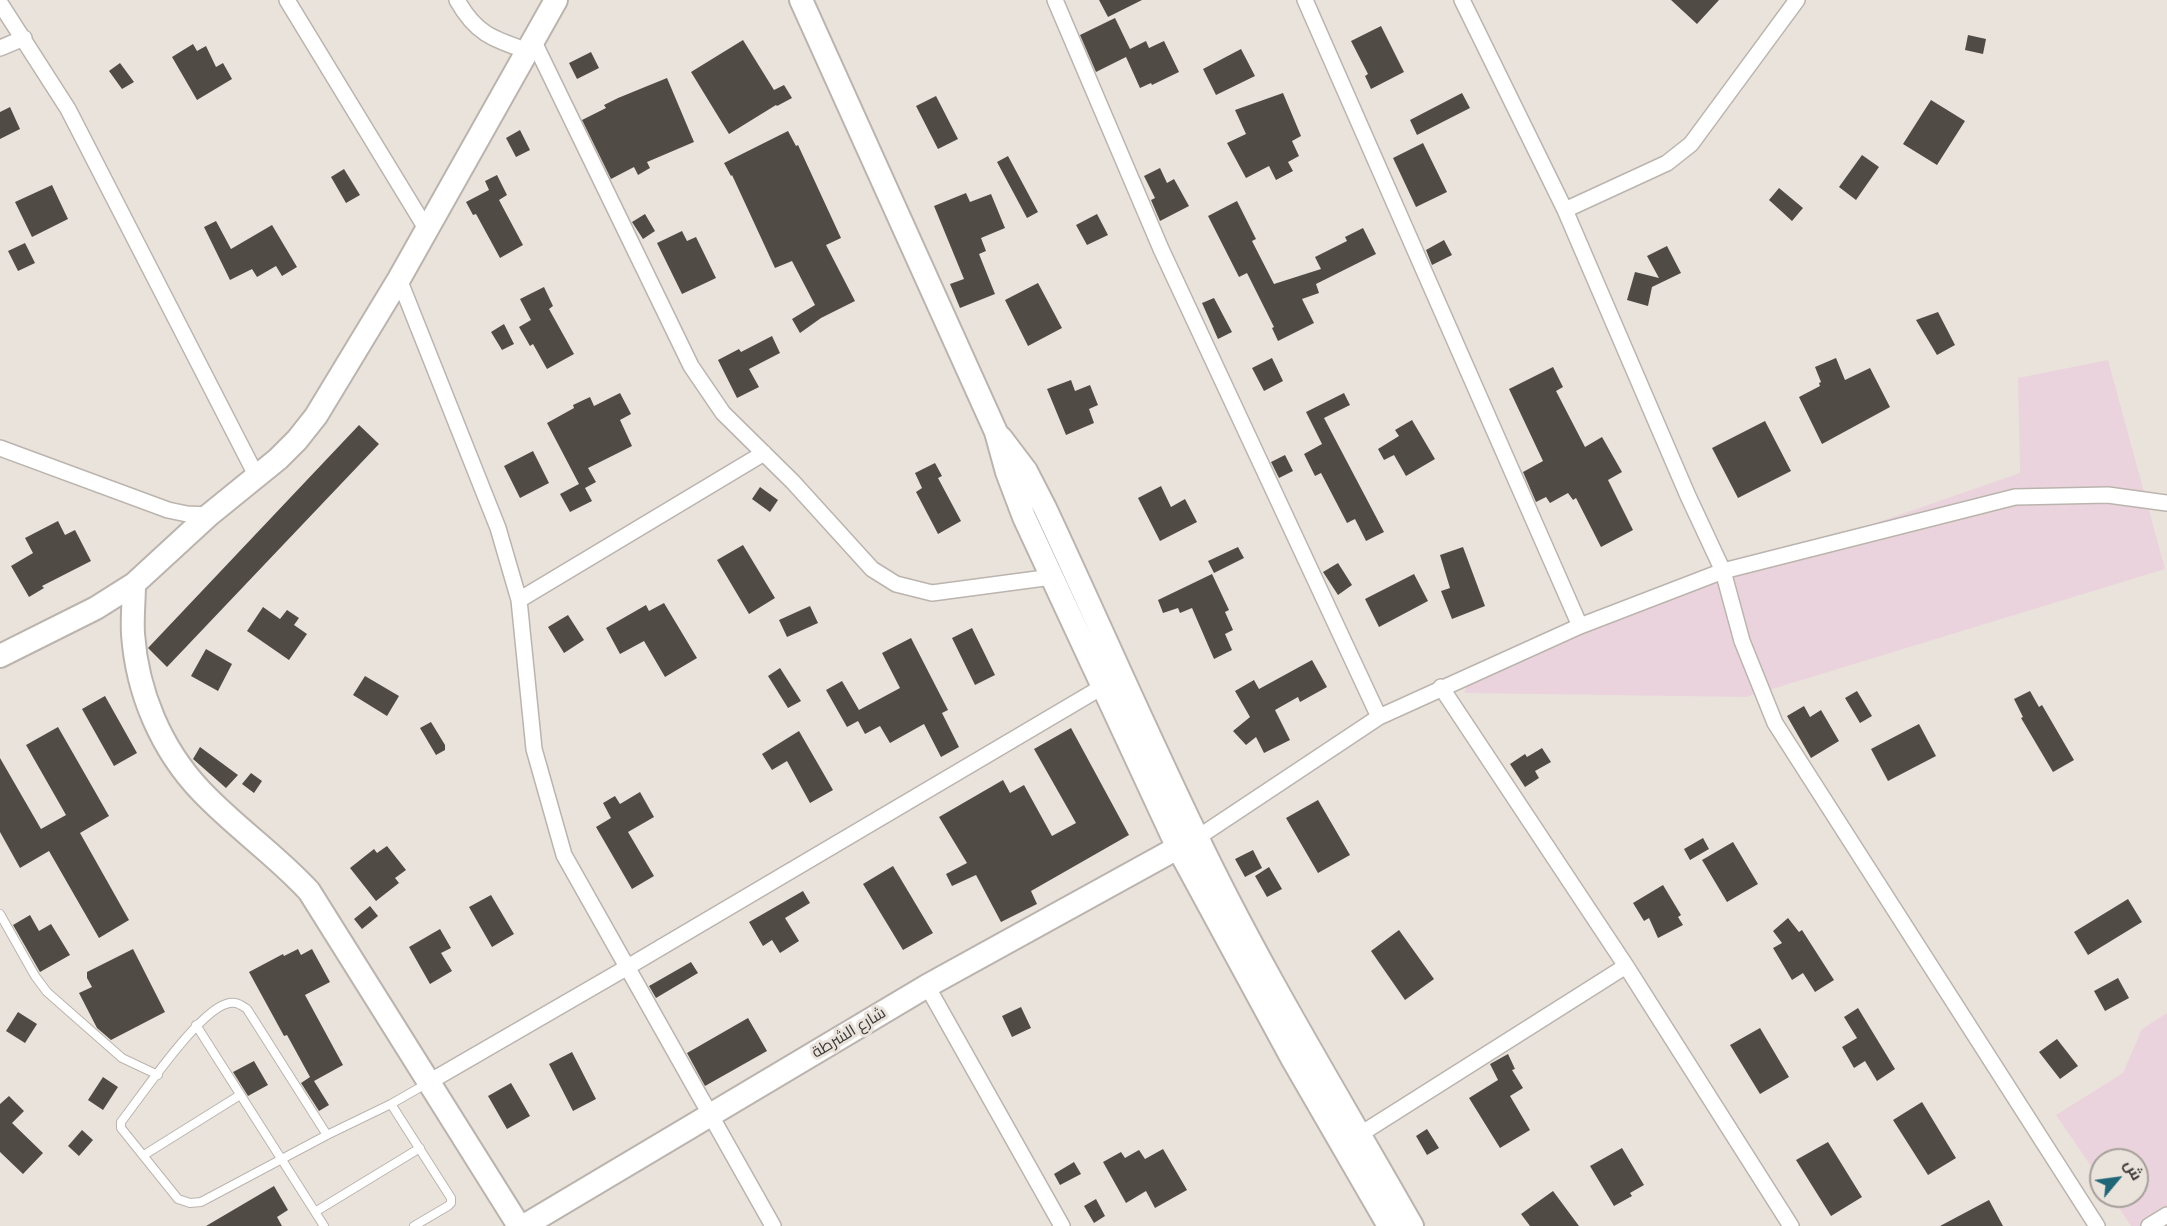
<!DOCTYPE html>
<meta charset="utf-8">
<style>
body{margin:0}
#map{position:relative;width:2167px;height:1226px;overflow:hidden;background:#eae3dc;font-family:"Fira Sans Condensed",Cairo,sans-serif}
canvas{display:block}
.north{position:absolute;left:2089px;top:1148px;width:60px;height:60px;box-sizing:border-box;background:#eae3dc;border:2px solid #a59f9a;border-radius:50%;rotate:61deg;font-size:16px;font-weight:700;line-height:24px;text-align:center;color:#3d3a38}
.north::after{content:'';display:block;margin:auto;width:21px;height:27px;background:#216677;clip-path:polygon(50% 0,100% 100%,50% 72%,0 100%)}
</style>
<div id="map">
<canvas width="2167" height="1226"></canvas>
<div class="north">ش</div>
</div>
<script>
const g = document.querySelector('canvas').getContext('2d');
g.lineJoin = 'round';
function paint(path, color) { g.fillStyle = color; g.fill(path, 'evenodd'); }
function trace(path, color, width, dash) { g.strokeStyle = color; g.lineWidth = width; g.lineCap = dash ? 'butt' : 'round'; g.setLineDash(dash || []); g.stroke(path); }
function drawText(font, color, halo, rows, align = 'center') {
  g.font = font + ' "Fira Sans Condensed",Cairo,sans-serif'; g.lineWidth = 6; g.setLineDash([]); g.textBaseline = 'middle'; g.strokeStyle = halo; g.fillStyle = color; for (const [text, x, y, turn = 0] of rows) {
    g.save(); g.translate(x, y); g.rotate((+turn || 0) * Math.PI / 180); g.textAlign = isNaN(turn) ? turn : align; if (halo) g.strokeText(text, 0, 0); g.fillText(text, 0, 0); g.restore();
  }
}
paint(new Path2D(`
 M2108,360L2165,569L1746,697L1464,693L1473,673L1599,619L2020,473L2018,378Z
 M2167,1013V1226H2131L2111,1196H2137V1160H2101V1181L2056,1115L2123,1073L2142,1029Z`), '#ebd3dd');
paint(new Path2D(`
 M1099,0H1142L1108,17Z
 M1671,0H1719L1697,24Z
 M1115,18L1130,49L1146,41L1149,48L1164,41L1179,72L1152,85L1151,83L1140,88L1126,57L1096,72L1080,35Z
 M1381,26L1404,72L1371,89L1365,76L1368,74L1351,41Z
 M1968,35L1986,39L1983,54L1965,50Z
 M743,40L774,90L784,85L792,98L777,106L776,105L729,134L691,72Z
 M193,44L197,51L206,46L216,67L223,63L232,79L197,100L172,57Z
 M1241,49L1255,76L1216,95L1203,69Z
 M591,52L599,68L577,79L569,63Z
 M120,63L134,82L122,89L109,71Z
 M667,78L694,142L647,162L650,168L638,175L634,167L611,179L582,120L606,108L604,105L618,98Z
 M1283,93L1301,136L1292,141L1299,156L1288,162L1293,171L1276,180L1269,166L1246,178L1227,143L1246,134L1235,110Z
 M1462,93L1470,108L1417,135L1410,120Z
 M936,96L958,139L938,149L916,106Z
 M1931,100L1965,121L1937,165L1903,144Z
 M10,107L20,129L0,139V112Z
 M520,130L530,150L516,157L506,138Z
 M788,131L796,146L798,145L841,238L826,245L855,301L821,318L800,333L792,319L815,305L792,261L775,268L732,175L731,176L724,163Z
 M1423,143L1447,192L1416,207L1393,158Z
 M1862,155L1879,167L1856,200L1839,187Z
 M1008,156L1038,212L1027,218L997,162Z
 M1160,168L1167,183L1174,179L1189,206L1160,221L1151,200L1155,198L1144,176Z
 M344,169L360,195L346,203L331,177Z
 M497,175L507,195L499,200L523,245L500,258L476,214L473,215L466,202L489,190L485,181Z
 M52,185L68,219L32,237L15,202Z
 M1779,188L1803,208L1792,221L1769,200Z
 M966,193L970,202L991,194L1005,228L981,238L986,251L979,254L995,294L960,308L950,284L964,279L934,206Z
 M1237,201L1256,239L1252,241L1274,284L1321,269L1315,257L1347,241L1345,237L1363,228L1376,254L1316,284L1319,293L1302,299L1314,323L1278,341L1272,328L1274,327L1247,273L1239,277L1208,216Z
 M645,214L655,231L643,239L632,222Z
 M1097,214L1108,235L1087,245L1076,225Z
 M216,221L231,249L272,225L297,267L282,276L276,266L257,277L252,269L230,280L204,227Z
 M682,231L687,241L696,237L716,278L682,294L657,243Z
 M1444,240L1452,255L1432,265L1426,250Z
 M25,243L35,263L18,271L8,251Z
 M1667,246L1681,273L1652,287L1648,306L1627,300L1635,272L1659,278L1647,256Z
 M1038,283L1062,328L1028,346L1005,300Z
 M544,287L553,306L549,309L574,354L547,369L533,344L530,346L519,327L531,320L520,299Z
 M1214,298L1232,332L1218,339L1202,303Z
 M1938,312L1955,345L1937,355L1916,320Z
 M504,324L514,344L502,350L491,332Z
 M772,336L780,353L749,369L759,387L737,398L718,360L739,349L741,352Z
 M1272,358L1283,381L1264,391L1252,368Z
 M1836,358L1845,380L1870,368L1890,407L1822,444L1799,397L1820,386L1819,383L1821,382L1815,367Z
 M1553,367L1563,387L1556,391L1585,447L1602,437L1622,472L1608,480L1633,530L1601,547L1576,498L1573,500L1568,493L1550,503L1546,497L1536,502L1523,472L1543,461L1509,389Z
 M1071,380L1075,391L1090,385L1098,405L1089,409L1094,423L1066,435L1047,389Z
 M620,393L631,414L620,420L632,446L588,468L596,482L585,488L592,501L570,512L560,494L579,484L547,423L574,408L573,405L590,397L594,406Z
 M1344,393L1350,405L1324,418L1384,532L1366,541L1355,519L1347,523L1321,473L1315,476L1304,454L1322,444L1306,412Z
 M1412,420L1435,459L1406,476L1394,455L1384,460L1378,449L1399,436L1395,430Z
 M1765,421L1791,471L1738,498L1712,448Z
 M359,425L379,444L167,667L148,648Z
 M533,451L549,483L520,498L504,466Z
 M1285,455L1293,471L1279,478L1271,462Z
 M935,463L942,476L938,478L961,521L938,534L916,492L922,488L915,473Z
 M1161,486L1171,507L1185,499L1197,522L1160,541L1138,498Z
 M760,487L778,500L770,512L752,499Z
 M58,521L65,535L75,530L91,561L42,586L44,588L29,597L11,566L33,553L25,538Z
 M743,545L775,598L749,614L717,560Z
 M1238,547L1244,558L1214,573L1208,561Z
 M1463,547L1485,606L1452,619L1441,591L1450,588L1440,555Z
 M1338,563L1352,585L1338,595L1323,572Z
 M1212,574L1229,610L1225,612L1233,630L1225,634L1232,650L1214,659L1192,608L1180,613L1178,608L1163,613L1158,600Z
 M1414,574L1428,601L1379,627L1365,599Z
 M664,603L697,658L665,677L644,641L620,654L606,628L646,605L649,611Z
 M810,606L818,623L787,637L779,620Z
 M263,607L280,619L287,610L299,618L294,625L307,634L289,660L247,631Z
 M568,615L584,640L564,653L548,627Z
 M972,628L995,675L975,685L952,638Z
 M911,638L948,710L942,713L959,747L941,757L924,724L890,743L880,726L865,734L858,721L847,727L826,690L842,681L859,710L900,688L882,653Z
 M206,649L232,664L218,691L191,676Z
 M1312,660L1327,687L1300,702L1298,697L1275,710L1290,740L1264,753L1256,737L1246,745L1233,731L1250,717L1235,691L1254,680L1259,689Z
 M780,668L801,701L788,708L768,676Z
 M365,676L399,696L387,716L353,695Z
 M1857,691L1872,716L1860,723L1845,698Z
 M2030,691L2039,707L2042,705L2074,760L2053,772L2021,718L2023,717L2014,699Z
 M105,696L137,753L114,766L82,709Z
 M1804,706L1810,717L1821,710L1839,741L1811,758L1787,716Z
 M431,722L445,745V750L436,755L420,728Z
 M1919,724L1936,756L1888,781L1871,749Z
 M58,727L109,816L80,833L129,920L99,938L49,851L20,868L0,832V758L41,829L66,815L26,745Z
 M1071,728L1129,835L1031,891L1037,904L1001,922L976,875L952,886L946,874L967,863L939,817L1003,780L1010,793L1024,785L1052,836L1076,823L1034,749Z
 M799,731L833,790L810,803L787,761L772,770L762,754Z
 M200,747L238,775L226,788L193,759Z
 M1542,748L1551,762L1535,771L1539,778L1525,787L1510,764L1525,754L1527,757Z
 M251,773L262,781L254,793L242,784Z
 M640,792L654,817L628,832L654,876L632,889L596,827L611,818L603,803L615,796L620,804Z
 M1318,800L1350,855L1318,873L1286,818Z
 M1703,838L1709,849L1690,860L1684,849Z
 M1733,842L1758,884L1727,902L1702,860Z
 M387,846L406,870L395,878L399,883L376,901L350,868L374,849L377,853Z
 M1253,850L1262,868L1245,877L1235,859Z
 M893,866L933,933L903,950L863,884Z
 M1269,867L1282,889L1267,897L1255,876Z
 M1663,885L1681,915L1678,917L1683,925L1658,938L1649,918L1644,921L1633,903Z
 M803,891L810,903L785,918L799,941L780,953L772,940L763,946L749,922Z
 M491,895L514,934L492,947L469,907Z
 M2128,899L2142,922L2088,955L2074,932Z
 M370,906L378,916L362,929L354,919Z
 M30,915L39,931L51,924L70,955L40,972L13,925Z
 M1788,918L1799,932L1802,930L1834,980L1815,992L1803,973L1792,980L1773,948L1782,943L1773,931Z
 M440,929L451,948L441,953L452,971L430,984L409,947Z
 M1399,930L1434,979L1405,1000L1371,951Z
 M133,949L165,1012L111,1040L97,1028L79,993L92,987L87,978V972Z
 M298,949L301,955L312,949L330,982L305,995L343,1065L314,1081L329,1105L319,1111L301,1083L310,1077L287,1035L284,1036L249,972L283,954L284,956Z
 M691,962L698,973L656,998L649,986Z
 M2118,978L2129,998L2105,1011L2094,991Z
 M1021,1007L1031,1028L1012,1037L1002,1016Z
 M1858,1008L1895,1069L1877,1081L1865,1061L1854,1068L1842,1047L1857,1038L1844,1017Z
 M18,1012L37,1024L25,1043L6,1031Z
 M748,1018L767,1051L705,1086L687,1053Z
 M1760,1028L1789,1077L1760,1094L1730,1045Z
 M2057,1039L2078,1066L2060,1079L2039,1052Z
 M572,1052L596,1099L573,1111L549,1064Z
 M1508,1054L1515,1069L1512,1070L1523,1088L1510,1096L1530,1130L1500,1148L1469,1098L1498,1080L1490,1064Z
 M254,1061L268,1085L248,1096L233,1072Z
 M103,1077L118,1087L103,1110L88,1100Z
 M511,1083L530,1116L507,1129L488,1096Z
 M9,1096L24,1111L12,1123L43,1153L23,1174L0,1152V1104Z
 M1922,1102L1956,1158L1928,1175L1893,1120Z
 M1427,1129L1439,1148L1427,1155L1416,1136Z
 M82,1130L93,1140L79,1156L68,1146Z
 M1828,1142L1862,1197L1831,1216L1796,1160Z
 M1622,1148L1644,1185L1630,1193L1632,1196L1614,1206L1590,1166Z
 M1163,1149L1187,1190L1155,1208L1146,1191L1126,1203L1103,1162L1121,1152L1125,1158L1139,1150L1145,1159Z
 M1074,1162L1081,1174L1060,1185L1054,1174Z
 M274,1186L288,1210L277,1217L282,1226H206Z
 M1553,1191L1579,1226H1530L1521,1214Z
 M1096,1199L1105,1216L1094,1223L1084,1206Z
 M1989,1200L2003,1226H1940Z`), '#514b46');
const lane = new Path2D(`
 M0,914L35,976L47,992L122,1058L158,1075
 M196,1025L324,1226
 M391,1104L451,1198V1203L448,1206L414,1226
 M327,1135L247,1009C240,1004 235,1001 226,1004C197,1013 142,1095 121,1122V1128L178,1199L190,1203L201,1202L327,1135L391,1104L426,1084
 M144,1155L240,1095
 M315,1212L420,1148`);
const street = new Path2D(`
 M287,0L427,230
 M457,0C476,34 493,39 528,51
 M1055,0L1161,249L1379,717
 M1305,0L1580,626
 M0,3L68,109L257,477
 M534,42L691,366L723,413L793,482L872,569L896,584L932,593L1052,577
 M0,48L24,38
 M1565,210L1667,163L1691,144L1797,0
 M399,279L498,528L519,600L534,749L564,855L773,1226
 M0,448L168,510L187,514L209,515
 M519,600L764,453
 M1441,687L1626,966L1791,1226
 M1197,838L1379,717L1580,626L1723,571L1688,496L1565,210L1462,0
 M927,986L1062,1226
 M429,1082L626,968L1102,687
 M1359,1135L1626,966
 M2097,1226L1775,723L1742,641L1723,571L2015,497L2108,495L2167,503
 M2149,1226L2167,1215`);
const secondary = new Path2D(`
 M801,0L996,432L1007,472L1024,517L1178,848L1293,1060L1389,1226
 M1001,438L1026,471L1045,508C1096,617 1144,728 1197,837C1261,971 1339,1097 1412,1226
 M134,584C134,600 132,617 133,634C137,692 161,749 201,791C235,827 276,855 309,891L519,1226
 M0,656L96,608L134,584L209,515L278,459L297,440L316,416L399,279L556,0
 M524,1226L927,986L1190,841`);
trace(lane, '#bbb4ae', 10);
trace(street, '#bbb4ae', 18);
trace(secondary, '#bbb4ae', 26);
trace(lane, '#fff', 8);
trace(street, '#fff', 15);
trace(secondary, '#fff', 22);
drawText('16px', '#3d3a38', '#eae3dc', [
 ["شارع الشرطة",849,1033,-31]
]);
</script>
